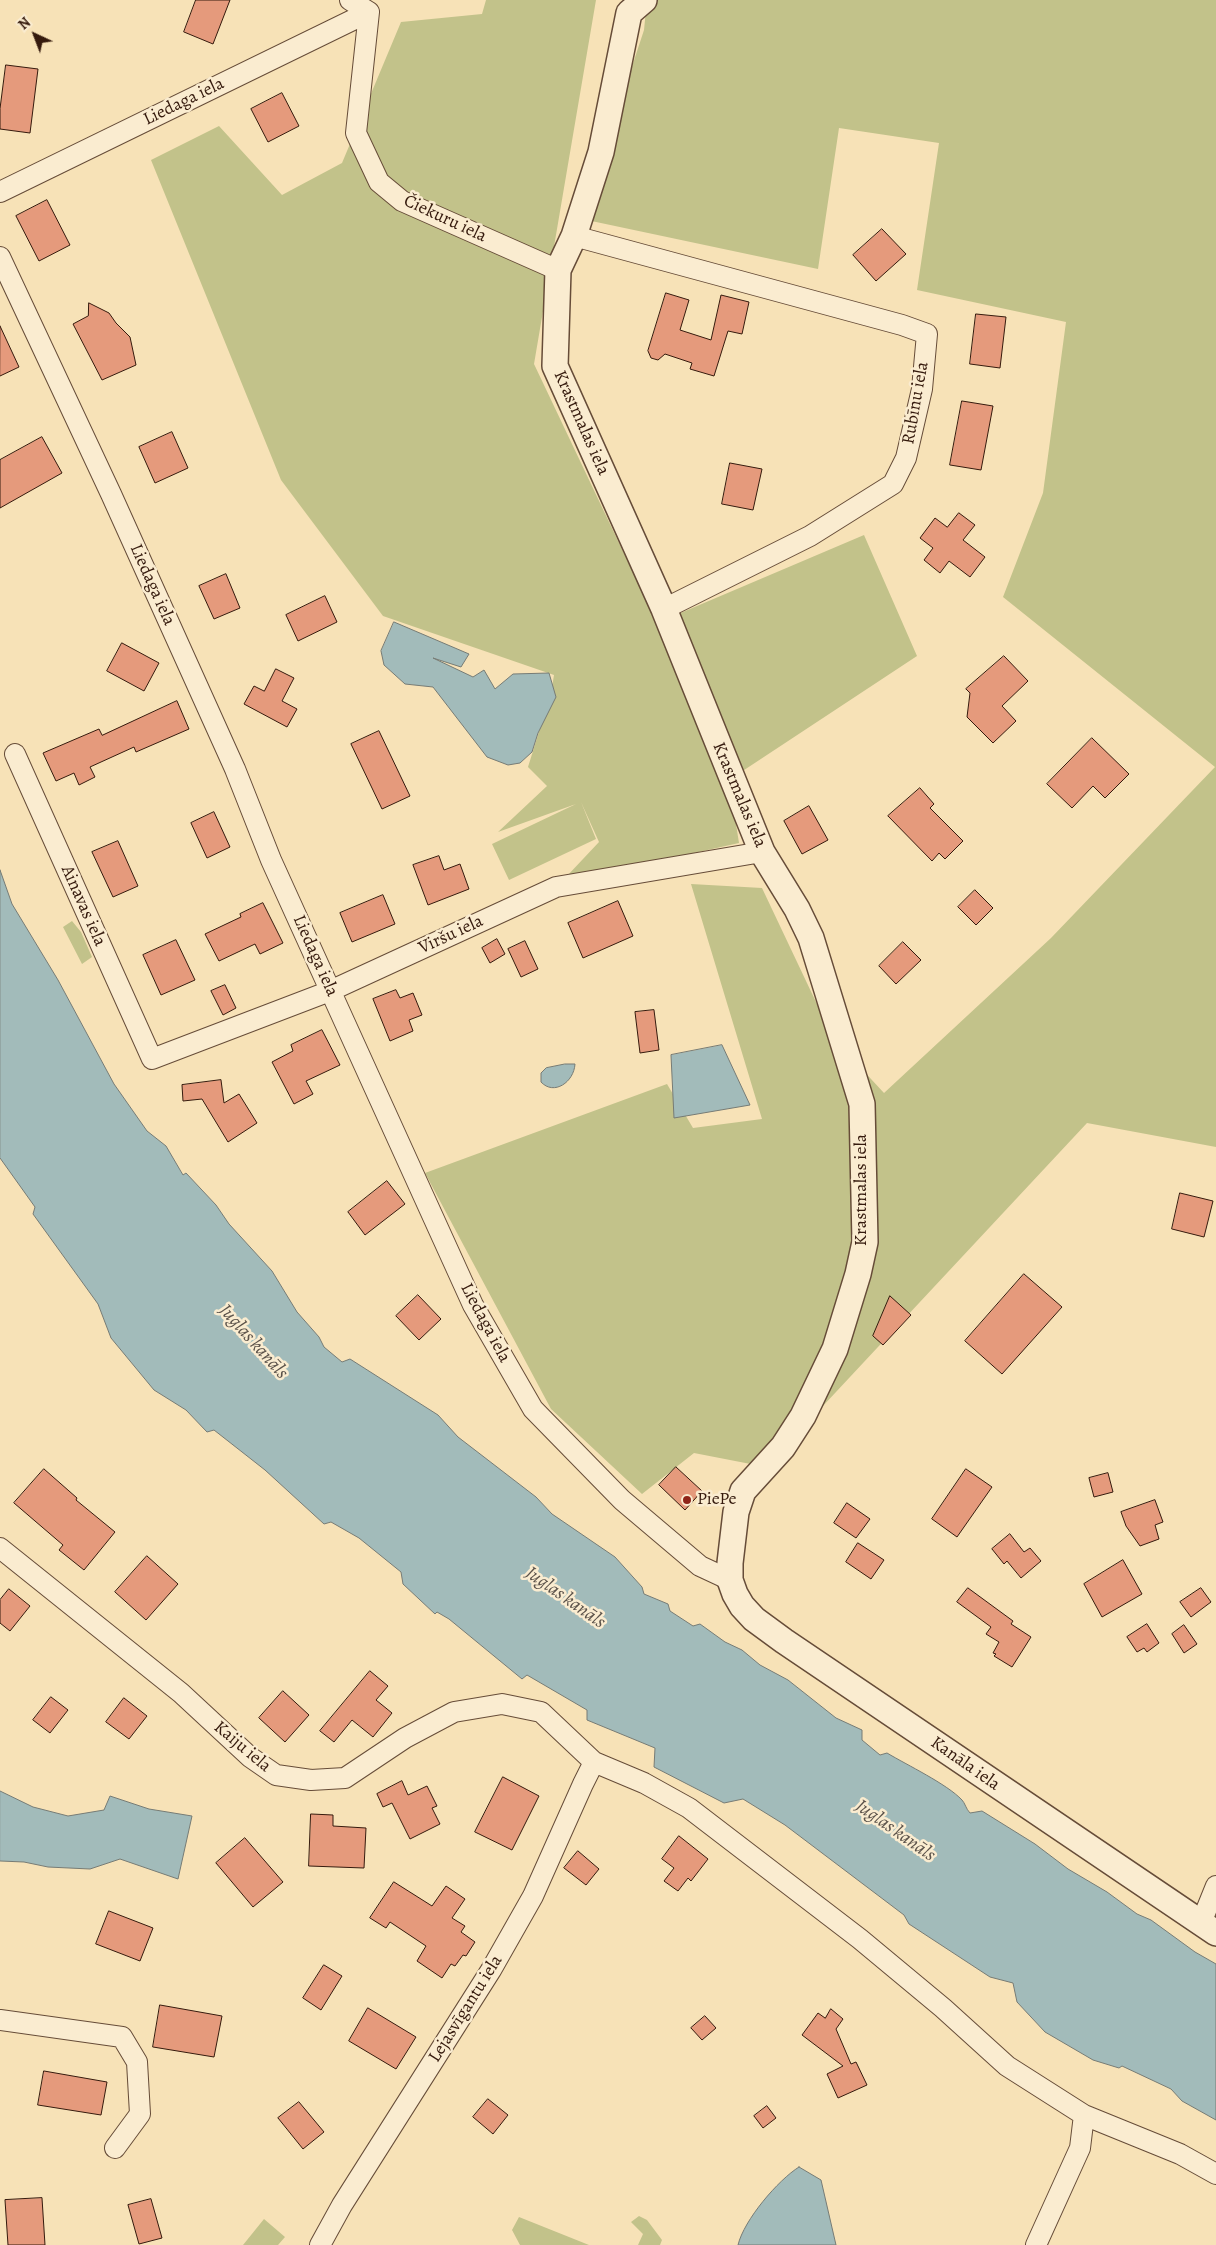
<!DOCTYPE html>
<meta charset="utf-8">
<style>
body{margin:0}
#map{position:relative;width:1216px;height:2245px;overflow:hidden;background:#f7e2b7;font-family:Alegreya,serif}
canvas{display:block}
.north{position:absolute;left:10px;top:10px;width:50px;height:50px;-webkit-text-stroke:4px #faecd0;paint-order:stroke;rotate:317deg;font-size:14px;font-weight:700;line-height:20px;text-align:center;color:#351a0d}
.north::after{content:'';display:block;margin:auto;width:18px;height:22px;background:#351a0d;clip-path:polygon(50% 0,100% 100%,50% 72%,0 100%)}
</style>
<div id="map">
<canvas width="1216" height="2245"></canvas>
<div class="north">N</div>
</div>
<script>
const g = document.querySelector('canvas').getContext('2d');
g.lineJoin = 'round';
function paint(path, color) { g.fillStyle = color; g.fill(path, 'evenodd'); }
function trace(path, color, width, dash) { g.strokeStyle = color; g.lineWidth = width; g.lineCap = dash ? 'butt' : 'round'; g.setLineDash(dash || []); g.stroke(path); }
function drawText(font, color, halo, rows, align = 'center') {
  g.font = font + ' Alegreya,serif'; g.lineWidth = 5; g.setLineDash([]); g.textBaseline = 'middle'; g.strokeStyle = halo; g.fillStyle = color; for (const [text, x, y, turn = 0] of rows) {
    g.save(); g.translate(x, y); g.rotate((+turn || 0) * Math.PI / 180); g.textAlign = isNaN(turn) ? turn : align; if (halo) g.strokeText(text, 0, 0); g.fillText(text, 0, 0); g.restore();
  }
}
paint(new Path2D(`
 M486,0H596L534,364L657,623L864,535L917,656L729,780L739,843L622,869L567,876L599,842L581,802L596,839L509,880L492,844L576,804L498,832L547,786L528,767L551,693L554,675L383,616L281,480L151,160L219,126L282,195L342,163L401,22L482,14Z
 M647,0H1216V1147L1087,1123L766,1467L694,1453L642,1494L551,1409L425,1173L667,1084L693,1128L762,1119L691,884L762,888L833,1038L884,1093L1051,938L1215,767L1003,597L1043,493L1066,322L917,290L939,143L839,128L818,269L582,219L644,30Z
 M72,921L81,932L92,957L82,964L63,927Z
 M639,2216L647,2220L662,2240L660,2245H638L643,2234L631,2222Z
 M519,2217L589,2245H520L512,2230Z
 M264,2219L285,2237L278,2245H243Z`), '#c2c28a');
const water = new Path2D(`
 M394,622L469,654L461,667L433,658L473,677L484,670L495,689L513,674L549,673L556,697L538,733L532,752L520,763L508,765L487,757L433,687L405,684L384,665L381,651Z
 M0,870L12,904L58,980L114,1084L147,1131L166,1146L183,1175L186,1173L216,1205L229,1224L272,1271L297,1312L319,1337L324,1347L342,1362L350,1359L438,1415L458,1437L536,1497L552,1514L615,1557L642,1587L644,1594L668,1604L670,1611L693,1626L700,1624L725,1642L742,1650L760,1665L788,1680L836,1718L862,1730V1740L880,1755L887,1753C907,1765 947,1784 962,1800C965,1803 966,1809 970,1813L982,1811L1035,1844L1068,1869L1107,1892L1137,1914L1151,1920L1195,1952L1216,1964V2120L1182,2101L1171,2089L1122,2066L1119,2068L1093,2060L1045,2032L1017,2002L1013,1983L990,1977L909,1924L904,1915L785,1825L743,1799L724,1803L654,1767L655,1748L587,1720V1710L527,1675L522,1679L449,1619L437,1612L435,1614L403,1584L401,1572L359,1538L331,1522L324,1524L265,1470L214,1430L207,1432L186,1410L154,1390L111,1338L98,1304L33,1214L35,1207L0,1158Z
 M722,1045L750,1105L674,1118L671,1055Z
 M565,1064H575C574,1082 554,1096 541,1082V1073L546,1068Z
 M0,1791L33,1807L68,1816L104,1810L110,1796L149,1809L192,1816L178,1879L120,1859L90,1869L48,1867L24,1862L0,1861Z
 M799,2167L821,2180L836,2245H738C744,2220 778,2180 799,2167Z`);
paint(water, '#a2bbba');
trace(water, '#767b75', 1);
const building = new Path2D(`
 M196,0H230L213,44L184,32Z
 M6,65L38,69L30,133L0,129V109Z
 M282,93L299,126L268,142L251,109Z
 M47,200L70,245L39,261L16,216Z
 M882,229L906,254L876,281L853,255Z
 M666,293L689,300L680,330L711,340L721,295L749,302L742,334L728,331L714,376L690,369L692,363L665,354L658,360L651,358L648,351Z
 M89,303L109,313L116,323L130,337L136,365L102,380L73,324L88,316Z
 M976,314L1006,317L1000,368L970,364Z
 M0,326L19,367L0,376Z
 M962,401L993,406L981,470L950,465Z
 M172,432L188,468L155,483L139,447Z
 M42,437L62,473L0,508V460Z
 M730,463L762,469L753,510L722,504Z
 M959,513L975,525L963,540L985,557L970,577L949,561L940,573L924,560L933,548L920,538L935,518L947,527Z
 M226,574L240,608L214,619L199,586Z
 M325,596L337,622L298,641L286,615Z
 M122,643L159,663L144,691L107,671Z
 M1004,656L1028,681L1002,706L1016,721L993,743L967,717L970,693L966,689Z
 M276,669L294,678L282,701L297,709L287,727L244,704L254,686L264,691Z
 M177,701L189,729L136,752L134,747L90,767L95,777L79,785L74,773L56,781L43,753L99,729L102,735Z
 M379,731L410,796L382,809L351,744Z
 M1092,738L1129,774L1105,798L1093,786L1072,808L1047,784Z
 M920,788L934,804L930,808L963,841L945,859L939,853L932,861L888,816Z
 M809,806L828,840L802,854L784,821Z
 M214,812L230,847L207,858L191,823Z
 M118,841L138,886L113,897L92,852Z
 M439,856L444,870L460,864L469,889L428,905L413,865Z
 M975,890L993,908L976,925L958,907Z
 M383,895L395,924L352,942L340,913Z
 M618,901L633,936L583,958L568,923Z
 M263,903L283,943L260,954L255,944L219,961L205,934L241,917L240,914Z
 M497,939L505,954L490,963L482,948Z
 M176,940L195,980L161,995L143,955Z
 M525,941L538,969L521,977L508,949Z
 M903,942L921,960L896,984L879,966Z
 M225,985L236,1008L223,1015L211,991Z
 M396,990L400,998L413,993L422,1015L409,1020L413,1031L390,1041L373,999Z
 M654,1010L659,1050L640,1053L635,1012Z
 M322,1030L340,1065L306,1081L313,1094L294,1104L272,1062L293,1051L291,1045Z
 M221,1080L224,1103L239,1094L257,1123L228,1142L202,1099L183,1101L182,1085Z
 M387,1181L405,1204L365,1235L348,1212Z
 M1180,1193L1213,1201L1204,1237L1172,1229Z
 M1024,1274L1062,1307L1002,1374L965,1341Z
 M418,1295L441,1319L419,1340L396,1316Z
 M890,1296L911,1315L883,1345L873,1336Z
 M676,1467L702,1491L685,1510L659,1485Z
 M44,1469L77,1498L76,1500L115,1532L84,1570L59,1550L63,1545L14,1503Z
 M966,1469L992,1487L957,1537L932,1519Z
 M1108,1473L1113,1492L1094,1497L1089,1478Z
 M1155,1500L1163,1522L1155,1525L1159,1539L1140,1546L1126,1526L1121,1512Z
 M847,1503L870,1519L856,1538L834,1523Z
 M1010,1534L1024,1552L1030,1548L1041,1561L1021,1578L1007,1561L1004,1564L992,1549Z
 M858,1543L884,1560L871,1579L846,1562Z
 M147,1556L178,1584L146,1620L115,1592Z
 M1123,1560L1142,1594L1102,1617L1084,1584Z
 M968,1588L1013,1621L1011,1624L1031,1637L1012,1667L994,1656L996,1654L993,1653L999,1642L986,1634L991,1627L957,1602Z
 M1201,1588L1211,1602L1191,1617L1180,1602Z
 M9,1589L30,1606L10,1631L0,1623V1600Z
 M1147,1624L1159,1643L1147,1652L1144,1648L1137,1652L1127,1637Z
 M1184,1625L1197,1644L1184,1653L1172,1634Z
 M370,1671L388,1686L376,1700L392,1713L373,1737L352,1720L334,1742L320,1731Z
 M283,1691L309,1715L285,1742L259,1718Z
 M51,1697L68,1710L50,1733L33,1720Z
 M124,1698L147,1716L129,1739L106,1722Z
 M503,1777L539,1796L512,1850L475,1832Z
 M402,1781L408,1795L427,1786L437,1806L432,1808L440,1824L410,1839L392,1803L383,1807L377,1794Z
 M311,1814L333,1815V1826L366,1828L364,1868L309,1866Z
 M679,1836L708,1859L691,1881L688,1878L678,1891L664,1881L674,1868L662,1859Z
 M245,1838L283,1882L253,1907L216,1863Z
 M578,1851L599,1869L586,1885L564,1868Z
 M394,1882L432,1906L446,1886L465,1899L452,1918L465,1926L461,1932L475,1942L466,1956L463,1955L455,1966L451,1964L442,1978L417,1961L426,1946L390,1922L386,1928L370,1918Z
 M109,1911L153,1928L140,1961L96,1944Z
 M324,1965L342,1976L321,2010L303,1998Z
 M160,2005L222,2016L214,2057L153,2047Z
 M368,2008L416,2037L396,2069L349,2041Z
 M831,2009L843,2019L836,2029L851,2064L856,2062L867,2085L838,2098L827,2074L843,2066L802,2035L818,2013L825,2018Z
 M705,2016L716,2028L702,2040L691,2028Z
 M44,2071L107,2082L101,2115L38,2105Z
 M488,2099L508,2115L493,2134L473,2117Z
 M299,2102L324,2132L303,2149L278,2118Z
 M767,2106L776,2118L763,2128L754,2116Z
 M42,2198L45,2245H8L5,2200Z
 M151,2199L162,2238L139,2244L128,2205Z`);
paint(building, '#e59a7c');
trace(building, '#351a0d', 1);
const minor = new Path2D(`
 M350,0L369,12
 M369,12L356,133L379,182L402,201L558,270
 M0,192L369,12
 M574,236L902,325L927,334L922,389L906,458L893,484L810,536L664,609
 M0,257L111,494L235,769L271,860L473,1305L533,1409L622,1500L700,1566L730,1580
 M15,754L152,1059L330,991L556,887L762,852
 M0,1548L181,1693L250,1757L276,1775L311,1780L345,1778L405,1738L454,1712L502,1704L541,1712L594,1762L644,1783L689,1808L860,1939L943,2008L1007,2066L1084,2115L1180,2154L1216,2174
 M1201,1923L1216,1886
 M0,2020L122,2037L137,2062L140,2114L115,2148
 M320,2245L342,2205L491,1970L533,1896L583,1784L594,1762
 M1036,2245L1080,2148L1084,2115`);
const tertiary = new Path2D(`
 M644,0L629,13L601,152L574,236L558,270L555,366L664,609L762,852L797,909L811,938L862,1104L865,1242L858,1274L835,1349L803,1416L783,1447L743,1491L736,1512L730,1563V1580L735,1594L742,1606L754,1619L784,1641L1216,1933`);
trace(minor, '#664c38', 22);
trace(tertiary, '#664c38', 28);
trace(minor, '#faecd0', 20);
trace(tertiary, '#faecd0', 25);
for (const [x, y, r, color] of [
 [687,1500,5,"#8f2418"]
]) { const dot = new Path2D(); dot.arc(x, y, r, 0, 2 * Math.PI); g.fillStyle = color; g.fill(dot); trace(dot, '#faecd0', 2); }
drawText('18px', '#351a0d', '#faecd0', [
 ["Liedaga iela",184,102,-26],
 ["Čiekuru iela",445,219,25],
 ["Rubīnu iela",916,403,-80],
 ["Krastmalas iela",581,423,66],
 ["Liedaga iela",152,585,66],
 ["Krastmalas iela",739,795,67],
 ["Ainavas iela",83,906,66],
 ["Viršu iela",451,935,-25],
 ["Liedaga iela",315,956,66],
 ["Krastmalas iela",862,1190,-90],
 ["Liedaga iela",485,1323,62],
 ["Kaiju iela",242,1747,40],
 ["Kanāla iela",965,1764,35],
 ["Lejasvīgantu iela",466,2009,-58]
]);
drawText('18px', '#351a0d', '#faecd0', [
 ["PiePe",697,1500]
], 'left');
drawText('italic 19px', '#5b524a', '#faecd0', [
 ["Juglas kanāls",253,1342,48],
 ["Juglas kanāls",565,1598,35],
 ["Juglas kanāls",895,1831,35]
]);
</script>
